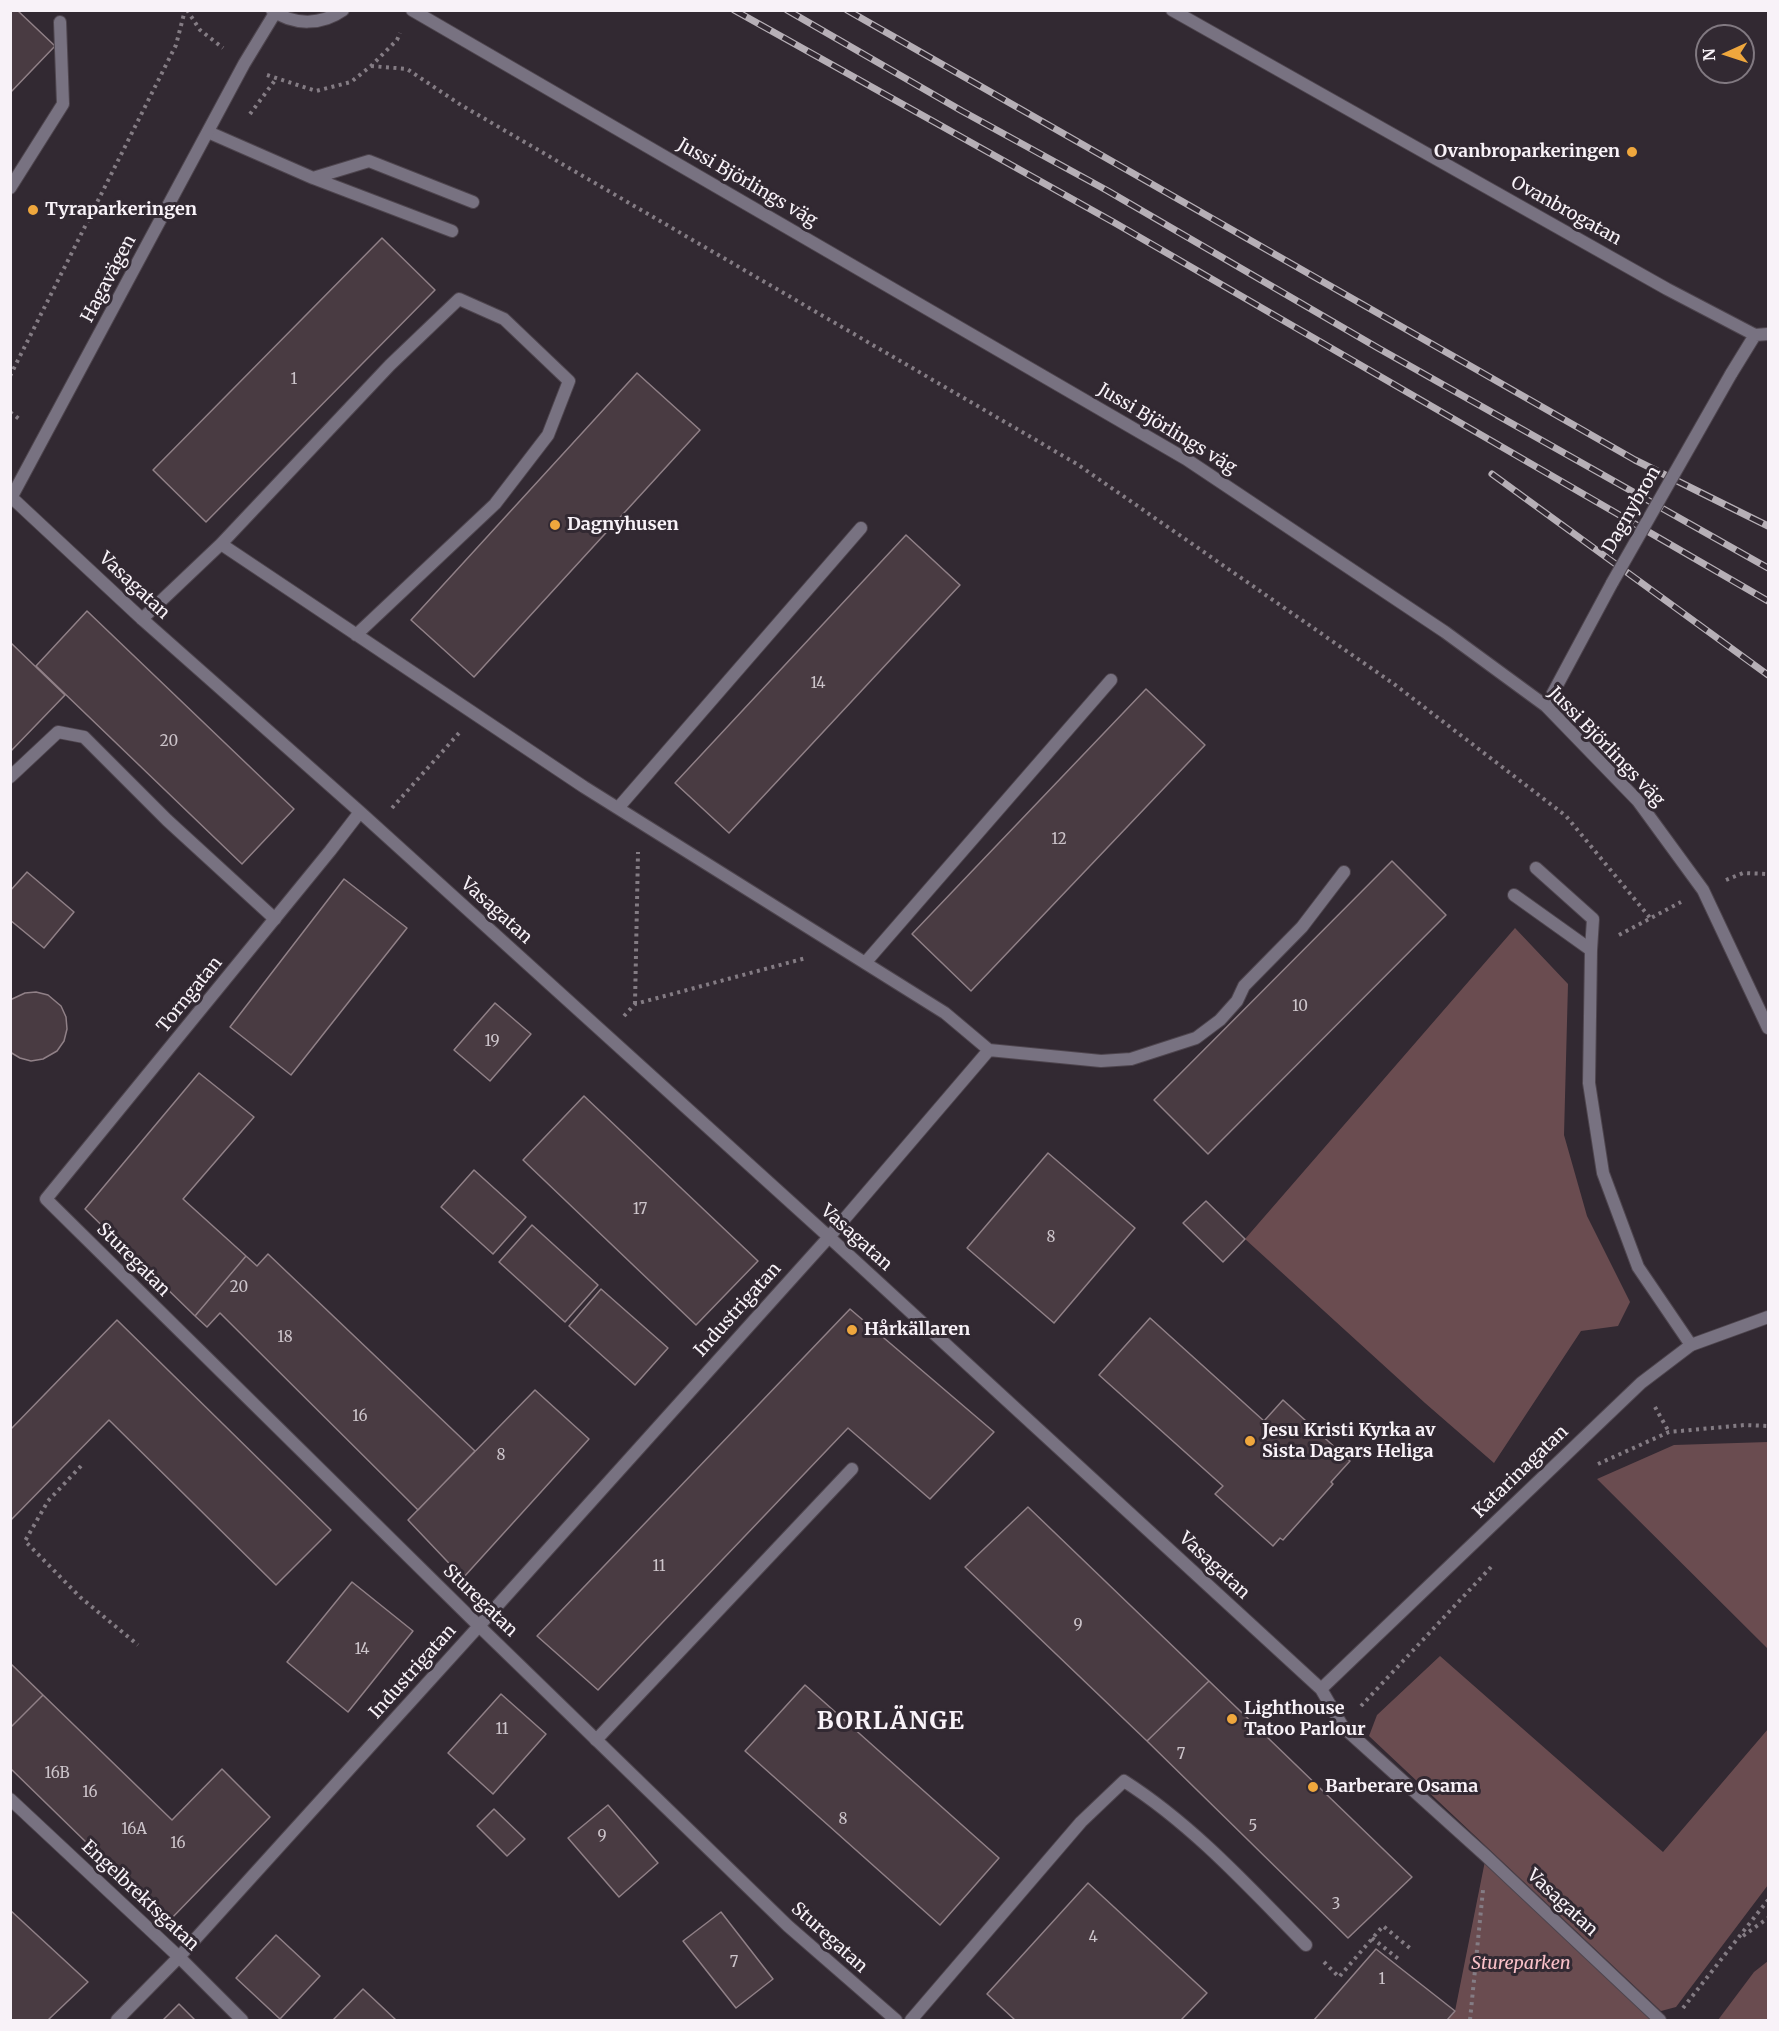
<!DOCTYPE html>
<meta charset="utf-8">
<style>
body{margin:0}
#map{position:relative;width:1779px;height:2031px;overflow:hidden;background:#322932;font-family:Merriweather,serif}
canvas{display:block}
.frame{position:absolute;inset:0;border:12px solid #f8f2f8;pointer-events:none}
.north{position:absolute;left:1695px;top:24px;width:60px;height:60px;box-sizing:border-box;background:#322932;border:2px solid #817981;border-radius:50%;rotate:267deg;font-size:16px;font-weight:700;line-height:24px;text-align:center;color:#f8f2f8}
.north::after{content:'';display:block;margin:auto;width:21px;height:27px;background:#efa73d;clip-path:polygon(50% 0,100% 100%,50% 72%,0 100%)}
</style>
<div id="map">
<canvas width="1779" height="2031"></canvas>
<div class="frame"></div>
<div class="north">N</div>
</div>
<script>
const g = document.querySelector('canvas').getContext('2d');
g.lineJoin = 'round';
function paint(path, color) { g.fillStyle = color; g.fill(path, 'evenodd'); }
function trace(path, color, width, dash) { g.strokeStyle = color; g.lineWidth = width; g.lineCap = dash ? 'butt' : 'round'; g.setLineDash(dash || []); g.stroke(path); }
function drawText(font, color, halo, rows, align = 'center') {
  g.font = font + ' Merriweather,serif'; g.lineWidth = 6; g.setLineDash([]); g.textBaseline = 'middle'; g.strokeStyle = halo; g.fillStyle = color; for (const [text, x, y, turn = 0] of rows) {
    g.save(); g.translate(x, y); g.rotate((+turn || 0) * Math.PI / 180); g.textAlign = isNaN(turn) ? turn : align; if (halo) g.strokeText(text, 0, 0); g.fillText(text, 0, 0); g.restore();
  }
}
paint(new Path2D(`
 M1515,928L1568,984L1564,1135L1587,1216L1630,1302L1618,1326L1581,1331L1494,1463L1425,1403L1245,1239Z
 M1768,1442V1649L1597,1479L1674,1445Z
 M1440,1656L1663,1852L1768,1729V1885L1676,2007L1661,2011L1369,1736L1377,1715Z
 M1486,1856L1660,2020H1447L1455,2011Z
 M1768,1961V2020H1718L1754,1972Z`), '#6a4c50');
const building = new Path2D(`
 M10,10H17L55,46L10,93Z
 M382,238L435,290L206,522L153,470Z
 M637,373L700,430L474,677L411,620Z
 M906,535L960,585L729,833L675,783Z
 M87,611L294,809L242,864L36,666Z
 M11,643L65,695L10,752V643Z
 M1146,689L1205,745L971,991L912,934Z
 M1392,861L1446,915L1208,1154L1154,1100Z
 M27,872L74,912L44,948L10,920V891Z
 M344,879L407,928L291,1075L230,1027Z
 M36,992L48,995L61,1006L66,1017L67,1029L64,1041L57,1051L43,1059L31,1061L20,1058L10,1052V1000L25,993Z
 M495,1003L531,1034L490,1081L454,1050Z
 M199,1073L254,1117L183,1199L246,1256L195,1316L85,1209Z
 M584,1096L758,1261L696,1325L523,1160Z
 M1048,1153L1135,1228L1054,1323L967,1248Z
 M474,1170L526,1217L493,1254L441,1207Z
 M1206,1201L1245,1239L1223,1262L1183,1223Z
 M532,1225L598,1285L565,1322L499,1262Z
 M268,1254L475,1451L418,1510L220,1313L207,1327L195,1316L246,1256L257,1266Z
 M601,1289L668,1348L635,1385L569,1326Z
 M850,1309L994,1432L930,1499L848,1428L598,1690L537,1636Z
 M1150,1318L1264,1421L1283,1400L1350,1461L1331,1482L1333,1484L1283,1540L1280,1538L1273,1546L1215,1494L1223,1486L1099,1375Z
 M117,1320L331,1530L276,1585L109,1420L10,1521V1430Z
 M535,1390L589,1439L463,1578L408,1520Z
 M1028,1507L1209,1681L1147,1741L965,1567Z
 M352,1582L413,1631L348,1712L287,1662Z
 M10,1663L43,1695L10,1728Z
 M1209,1681L1412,1877L1348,1938L1147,1741Z
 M805,1685L999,1858L940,1925L745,1751Z
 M501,1694L546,1734L493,1794L448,1753Z
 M43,1695L172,1820L222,1769L270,1817L168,1922L10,1768V1728Z
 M608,1805L658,1863L619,1897L568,1838Z
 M494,1809L525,1839L507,1856L477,1826Z
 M1088,1883L1207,1993L1181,2020H1015L987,1994Z
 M10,1910L88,1982L48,2020H10Z
 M721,1912L773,1979L736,2008L683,1941Z
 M276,1935L320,1976L280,2019L236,1978Z
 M1376,1949L1455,2011L1447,2020H1314Z
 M363,1989L396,2020H333Z
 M179,2004L195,2020H163Z`);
paint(building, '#493b42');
trace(building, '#908087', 1.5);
const service = new Path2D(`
 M208,132L313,178L452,231
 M313,178L369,161L473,202
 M10,188L63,104L60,22
 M221,544L390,365L459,299L504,319L569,381L548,435L495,504L356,635
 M142,619L221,544L584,787L945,1013L989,1050L1101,1061L1131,1059L1196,1038L1220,1020L1237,1001L1244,986L1302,927L1344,872
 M10,777L58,732L84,737L167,820L275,919
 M618,808L861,528
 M1536,868L1593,919L1591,950
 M1514,895L1591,950L1589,1083L1603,1173L1638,1267L1691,1345
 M865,963L1111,680
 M829,1237L989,1050
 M596,1740L852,1469
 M911,2020L1081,1822L1124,1781C1193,1825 1249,1887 1306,1945`);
const minor = new Path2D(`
 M10,496L142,619L360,812L829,1237L1321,1689L1343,1727L1486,1856L1660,2020
 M360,812L330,851L46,1199L479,1626L788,1926L896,2020
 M1321,1689L1641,1383L1691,1345L1768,1317
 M10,1799L179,1957L242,2020
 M117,2020L179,1957L479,1626L829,1237`);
const tertiary = new Path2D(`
 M272,10C294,26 322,25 343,10
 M412,10L1186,459L1445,632L1546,706L1638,801L1703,890L1768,1028
 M1172,10L1667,289L1755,335L1768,334
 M1731,374L1755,335
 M10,500L244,64L275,13
 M1546,706L1612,583`);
trace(service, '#4e454e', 14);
trace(minor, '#4e454e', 14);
trace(tertiary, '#4e454e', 14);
trace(new Path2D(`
 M187,10L200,30L223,48
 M371,66L407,69L461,105L1077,464L1394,684L1566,816L1651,919
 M267,75L316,91L351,82L371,66L397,40L400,33
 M250,114L276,79
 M10,376L176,45L185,10
 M10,412L22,421
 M392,808L459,733
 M1726,880L1743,873L1768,874
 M1619,935L1681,902
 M635,1004L638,852
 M624,1016L635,1004L806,958
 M1655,1407L1669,1432
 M1598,1464L1669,1432L1745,1425L1768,1426
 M81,1466L48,1501L25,1541L80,1597L138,1645
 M1361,1706L1491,1567
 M1743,1936L1768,1918
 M1372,1938L1401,1961
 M1324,1962L1339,1977L1383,1926L1411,1949
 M1683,2008L1768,1900
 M1470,2020L1483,1890`), '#847c84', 4, [3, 4.5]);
trace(service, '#787281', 12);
trace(minor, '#787281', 12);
trace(tertiary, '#787281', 12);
const rail = new Path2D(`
 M734,10L1115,223L1768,601
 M787,10L962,111L1108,191L1378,348L1768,568
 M847,10L1635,460L1768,526
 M1492,474L1768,675`);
trace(rail, '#b6afb6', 7);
trace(rail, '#322932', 4.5, [14]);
const tertiaryBridge = new Path2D(`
 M1612,583L1731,374`);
trace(tertiaryBridge, '#4e454e', 14, []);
trace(tertiaryBridge, '#787281', 12);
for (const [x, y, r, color] of [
 [1632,152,6,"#efa73d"],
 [33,210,6,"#efa73d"],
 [555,525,6,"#efa73d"],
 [852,1330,6,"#efa73d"],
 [1250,1441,6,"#efa73d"],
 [1232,1719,6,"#efa73d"],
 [1313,1787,6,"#efa73d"]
]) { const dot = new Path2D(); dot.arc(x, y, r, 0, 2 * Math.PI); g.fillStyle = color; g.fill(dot); trace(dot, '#322932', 2); }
drawText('15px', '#ccc4ca', null, [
 ["1",294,380],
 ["14",818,684],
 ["20",169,742],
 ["12",1059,840],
 ["10",1300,1007],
 ["19",492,1042],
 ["17",640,1210],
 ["8",1051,1238],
 ["20",239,1288],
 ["18",285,1338],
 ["16",360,1417],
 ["8",501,1456],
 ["11",659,1567],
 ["9",1078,1626],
 ["14",362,1650],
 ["11",502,1730],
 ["7",1181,1755],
 ["16B",57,1774],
 ["16",90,1793],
 ["8",843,1820],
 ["5",1253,1827],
 ["16A",134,1830],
 ["9",602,1837],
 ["16",178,1844],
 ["3",1336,1905],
 ["4",1093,1938],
 ["7",734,1963],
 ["1",1382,1980]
]);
drawText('bold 18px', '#f8f2f8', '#322932', [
 ["Ovanbroparkeringen",1620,152,"right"],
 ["Tyraparkeringen",45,210],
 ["Dagnyhusen",567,525],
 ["Hårkällaren",864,1330],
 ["Jesu Kristi Kyrka av",1262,1431],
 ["Sista Dagars Heliga",1262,1452],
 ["Lighthouse",1244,1709],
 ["Tatoo Parlour",1244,1730],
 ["Barberare Osama",1325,1787]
], 'left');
drawText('18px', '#f8f2f8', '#322932', [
 ["Jussi Björlings väg",747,183,30],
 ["Ovanbrogatan",1566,211,29],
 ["Hagavägen",109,279,-62],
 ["Jussi Björlings väg",1167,429,31],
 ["Dagnybron",1632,510,-60],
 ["Vasagatan",134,586,43],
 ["Jussi Björlings väg",1606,747,46],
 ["Vasagatan",496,911,42],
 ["Torngatan",190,995,-51],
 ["Vasagatan",856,1238,42],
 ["Sturegatan",133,1260,45],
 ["Industrigatan",738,1310,-48],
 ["Katarinagatan",1521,1472,-44],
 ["Vasagatan",1214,1566,43],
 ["Sturegatan",480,1601,44],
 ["Industrigatan",413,1672,-48],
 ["Engelbrektsgatan",140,1896,43],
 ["Vasagatan",1562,1903,43],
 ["Sturegatan",829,1938,42]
]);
drawText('italic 18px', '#f9c0c8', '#322932', [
 ["Stureparken",1521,1964]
]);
g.letterSpacing = '1.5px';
drawText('bold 24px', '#f8f2f8', '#322932', [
 ["BORLÄNGE",891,1722]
]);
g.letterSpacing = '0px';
</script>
